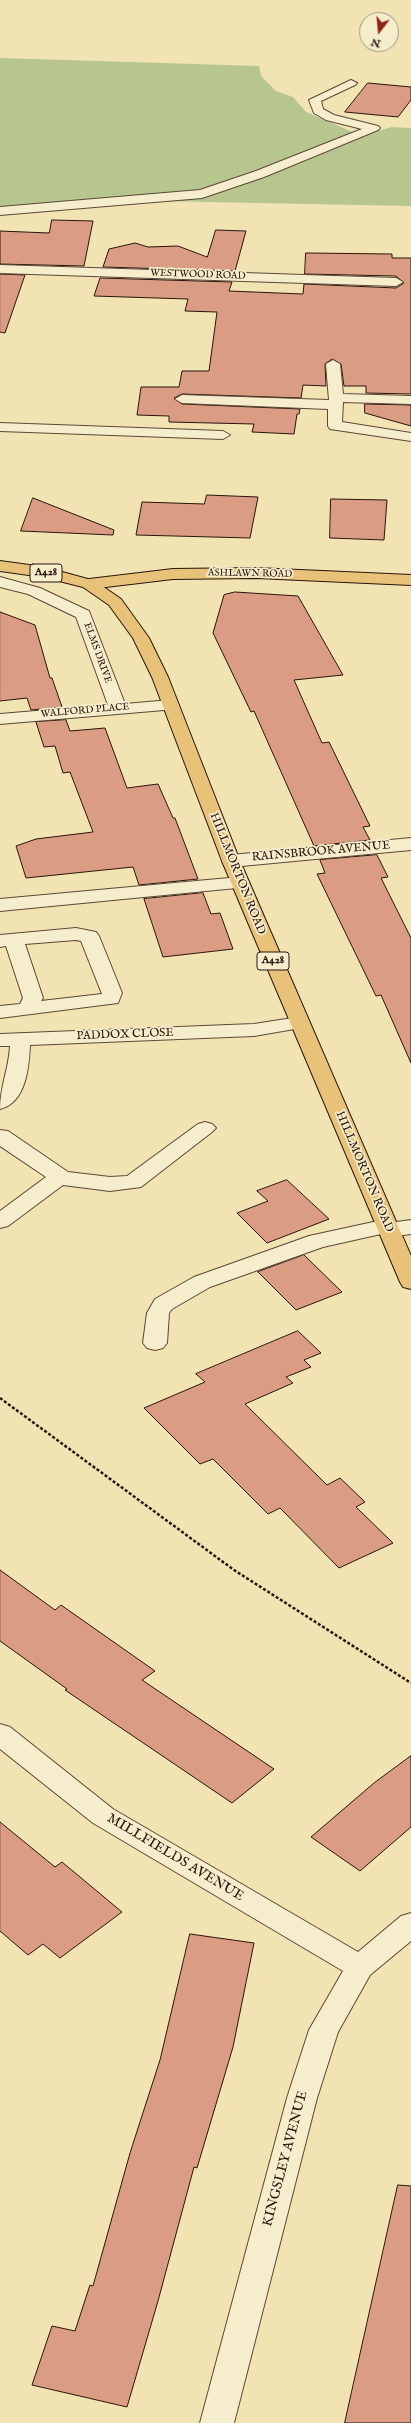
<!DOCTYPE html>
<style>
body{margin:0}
#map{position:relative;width:411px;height:2423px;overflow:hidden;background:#f1e4b2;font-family:"IM FELL English",serif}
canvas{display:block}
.north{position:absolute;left:359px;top:12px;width:40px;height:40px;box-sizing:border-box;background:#f6edcd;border:1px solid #a49680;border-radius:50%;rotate:196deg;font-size:11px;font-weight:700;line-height:16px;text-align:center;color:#29140c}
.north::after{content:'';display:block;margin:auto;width:14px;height:18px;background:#8f2418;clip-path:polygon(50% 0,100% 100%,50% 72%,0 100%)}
</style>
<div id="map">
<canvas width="411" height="2423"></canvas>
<div class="north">N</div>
</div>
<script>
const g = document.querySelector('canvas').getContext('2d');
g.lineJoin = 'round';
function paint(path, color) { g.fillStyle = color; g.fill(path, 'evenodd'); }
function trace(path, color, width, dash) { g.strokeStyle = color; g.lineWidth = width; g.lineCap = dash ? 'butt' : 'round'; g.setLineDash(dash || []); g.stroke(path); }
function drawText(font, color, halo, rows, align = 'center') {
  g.font = font + ' "IM FELL English",serif'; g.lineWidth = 3.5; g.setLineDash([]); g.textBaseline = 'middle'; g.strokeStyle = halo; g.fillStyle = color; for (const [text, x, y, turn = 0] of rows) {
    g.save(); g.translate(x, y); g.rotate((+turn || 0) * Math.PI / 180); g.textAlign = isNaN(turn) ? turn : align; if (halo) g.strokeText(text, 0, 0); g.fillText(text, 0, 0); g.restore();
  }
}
paint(new Path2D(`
 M0,58L259,66L261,76L276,91L293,97L306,112L355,133L365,135L392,127L411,128V206L157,201L0,214Z`), '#b7c58f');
const building = new Path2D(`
 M368,83L411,87V100L398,117L345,112Z
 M52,220L93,221L84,266L0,264V231L49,233Z
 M216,230L246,231L235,271L103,267L109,249L135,243L148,247L178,246L207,257Z
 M306,253L392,254V258H411V394L366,393V386H344L341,364L332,359L325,364L326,386L303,385L301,398L182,394L174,398L182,404L300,409L299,414H297L294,434L252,432L254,424L169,422V416L137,415L141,387H179L182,371H209L217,312L185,311L188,299L94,296L100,278L232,282L229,291L303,294L304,284L396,288L404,283L396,276L305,274Z
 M0,274L25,275L5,333L0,332Z
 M365,404L411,405V426L365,413Z
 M207,495L258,497L250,538L136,535L142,502L204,504Z
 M33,498L114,530L113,535L21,531Z
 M331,499L387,500L384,540L330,538Z
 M235,592L298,596L343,675L294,680L322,743L329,742L370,826L363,827L370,840L314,846L254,711L251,712L213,633L224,595Z
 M0,612L35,625L50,678H52L62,707L31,710L27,698L0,701Z
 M66,720L70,731L105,728L127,788L158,784L173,818H175L198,879L139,885L133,867L26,878L16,846L36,839L93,832L70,772L63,773L55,746L44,747L36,722Z
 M377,855L388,877L381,878L411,938V1063L381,995L376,996L317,874L325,873L320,860Z
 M203,893L211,914L220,913L233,949L163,957L144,899Z
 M287,1180L329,1219L267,1243L237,1213L268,1201L257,1191Z
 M304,1255L342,1292L296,1310L258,1272Z
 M298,1331L321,1353L304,1360L311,1367L286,1377L293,1383L245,1404L327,1485L340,1478L365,1502L356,1507L393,1543L339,1568L280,1508L268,1514L213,1459L200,1464L144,1408L205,1382L196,1374Z
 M0,1570L55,1610L61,1605L155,1671L142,1680L274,1769L232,1803L65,1690L67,1689L0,1641Z
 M411,1756V1827L360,1871L311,1837L374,1783Z
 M0,1822L55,1867L62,1862L122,1912L60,1958L43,1944L28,1955L0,1931Z
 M190,1934L254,1943L233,2047L197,2168L194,2167L158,2301L127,2407L32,2385L52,2326L75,2331L90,2285L93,2286L130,2153L160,2060Z
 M398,2185L411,2186V2423H345Z`);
paint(building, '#da9d84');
trace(building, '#29140c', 1);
const minor = new Path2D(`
 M351,80L357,83L355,85L321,101L323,109L334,115L378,126L380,128L378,130L264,177L202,198L0,215V207L200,190L256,171L362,129L326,120L314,113L309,100Z
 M0,265L396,278L403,282L396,286L0,273Z
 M333,360L340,364L343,394L411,396V404L343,402L342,422L411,433V441L330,429L328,426V409L182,403L175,399L182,395L329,400L326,364Z
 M0,423L223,431L230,435L223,439L0,431Z
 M0,577L40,588L89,611L125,704L170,700L176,701L179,705L176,709L0,724V714L108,705L76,617L28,594L0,587Z
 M411,838V850L231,867L224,865L222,861L224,857L231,855Z
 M240,877L247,879L249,883L247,887L0,911V899Z
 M76,928L96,932L99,936L122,993L118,1003L0,1018V1006L20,1004L23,998L6,946L0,947V935ZM76,940L81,941L102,994L41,1001L43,998L25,944Z
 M299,1017L306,1019L309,1023L306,1027L254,1036L30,1045C29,1067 26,1103 0,1109C0,1087 9,1068 10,1046H0V1034L254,1024Z
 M205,1122L212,1124L216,1128L212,1132L141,1187L110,1191L63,1185L8,1226L0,1228V1211L46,1177L0,1146V1130L8,1131L68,1172L110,1177L127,1176L198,1124Z
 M387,1219L396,1222L411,1220V1234L389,1237L381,1234L323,1247L210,1287L172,1309L169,1313L167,1343L163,1348L155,1350L147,1348L143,1343L147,1313L155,1299L194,1277L309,1236Z
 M0,1724L10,1727L113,1809L358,1952L401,1916L411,1913V1941L370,1975L338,2032L317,2098L234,2423H200L287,2098L309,2030L343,1971L93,1823L0,1749Z`);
const major = new Path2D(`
 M256,568L411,575V585L256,578L173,579L89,589L83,587L81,584L83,581L89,579L173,569Z`);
const highway = new Path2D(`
 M0,561L44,567L95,581L121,599L149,638L168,677L240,861L411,1256V1289L403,1287L400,1282L222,861L152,677L133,638L109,605L83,587L43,577L0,571Z`);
trace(minor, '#5b4836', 2);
trace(major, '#29140c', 2);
trace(highway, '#29140c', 2);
trace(new Path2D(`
 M0,1398L234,1570L411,1683`), '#29140c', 2.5, [3, 2]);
paint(minor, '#f6edcd');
paint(major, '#e8c279');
paint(highway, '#e8c279');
drawText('10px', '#29140c', '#f6edcd', [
 ["WESTWOOD ROAD",198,275,2],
 ["ASHLAWN ROAD",250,574,1],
 ["ELMS DRIVE",97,653,70],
 ["WALFORD PLACE",85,711,-5]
]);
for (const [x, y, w] of [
 [46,573,32],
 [273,961,32]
]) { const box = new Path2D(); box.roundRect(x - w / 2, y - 9, w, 18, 3); g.fillStyle = '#f6edcd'; g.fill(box); trace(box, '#29140c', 1); }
drawText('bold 11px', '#29140c', null, [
 ["A428",46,573],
 ["A428",273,961]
]);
drawText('12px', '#29140c', '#f6edcd', [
 ["RAINSBROOK AVENUE",321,852,-5],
 ["HILLMORTON ROAD",237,874,68],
 ["PADDOX CLOSE",125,1035,-2],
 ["HILLMORTON ROAD",364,1172,67]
]);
drawText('14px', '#29140c', '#f6edcd', [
 ["MILLFIELDS AVENUE",175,1858,31],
 ["KINGSLEY AVENUE",286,2159,-75]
]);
</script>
